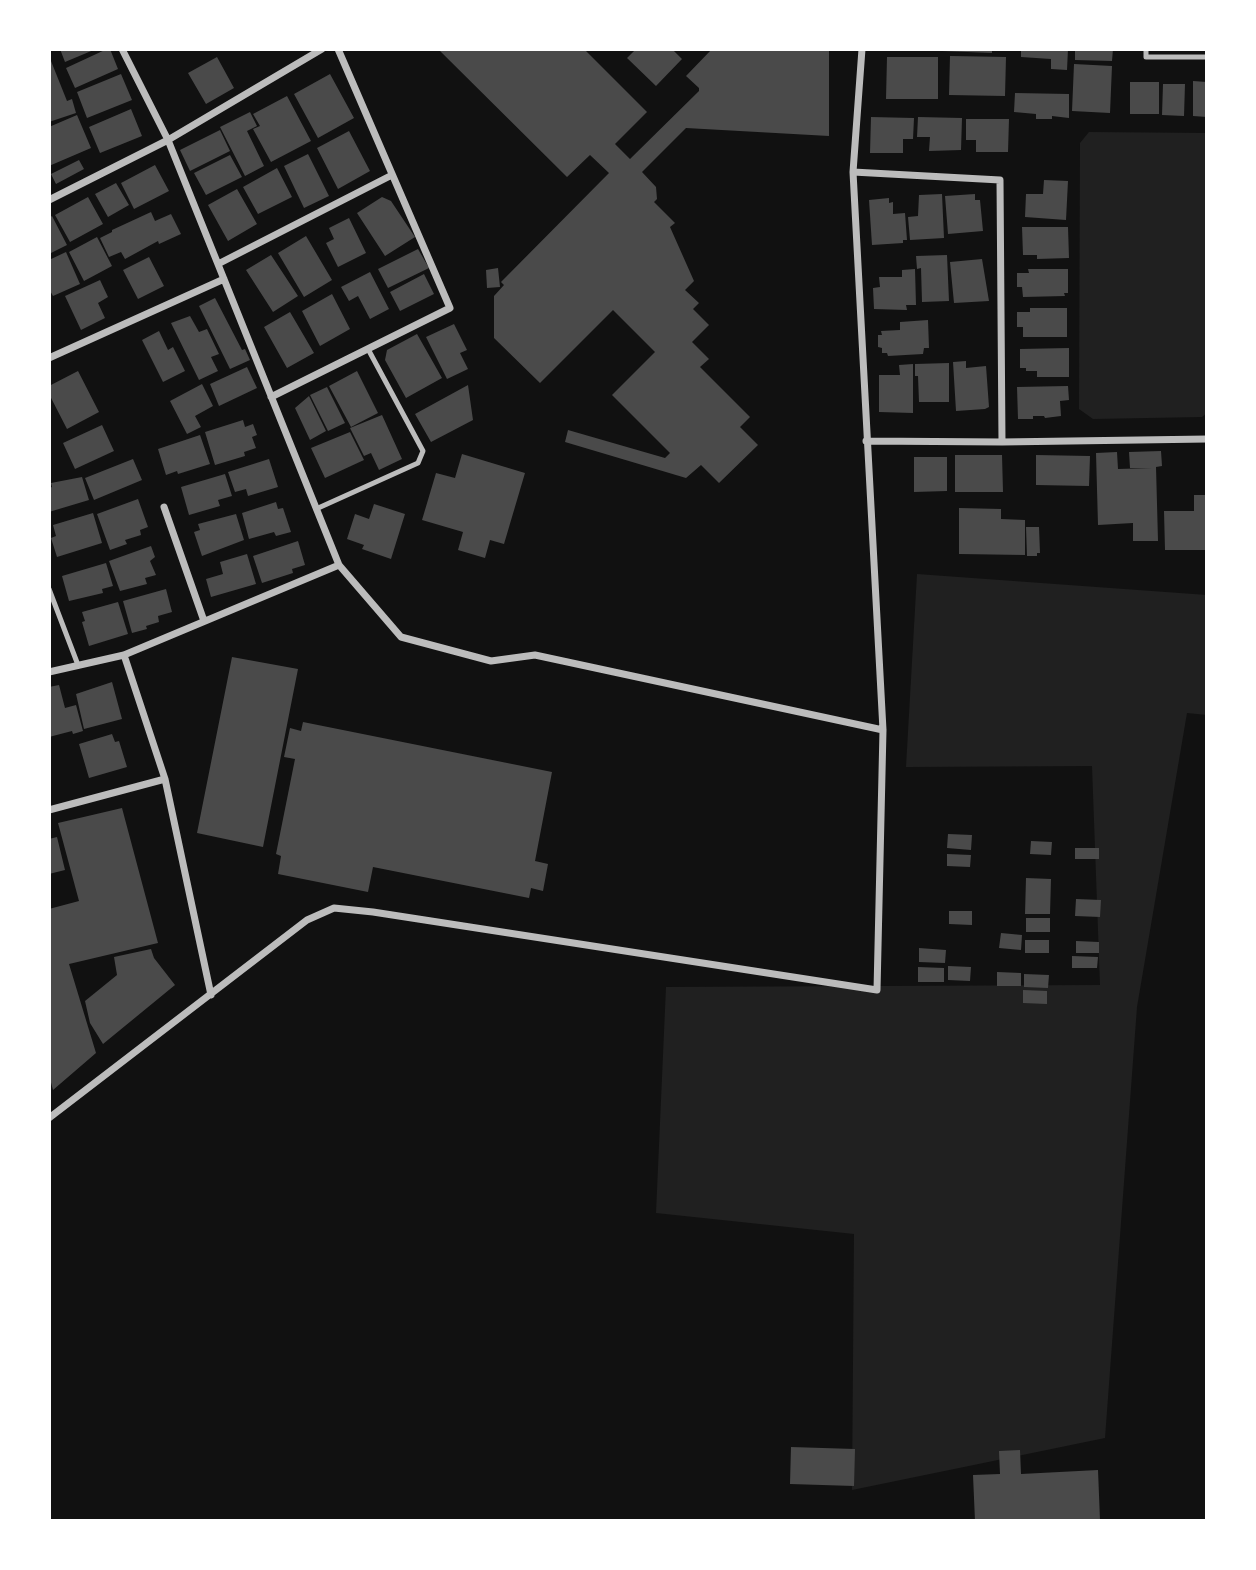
<!DOCTYPE html>
<style>
body{margin:0}
#map{position:relative;width:1256px;height:1570px;overflow:hidden;background:#111;font-family:"Roboto Condensed",sans-serif}
canvas{display:block}
.frame{position:absolute;inset:0;border:51px solid #fff;pointer-events:none}
</style>
<div id="map">
<canvas width="1256" height="1570"></canvas>
<div class="frame"></div>
</div>
<script>
const g = document.querySelector('canvas').getContext('2d');
g.lineJoin = 'round';
function paint(path, color) { g.fillStyle = color; g.fill(path, 'evenodd'); }
function trace(path, color, width, dash) { g.strokeStyle = color; g.lineWidth = width; g.lineCap = dash ? 'butt' : 'round'; g.setLineDash(dash || []); g.stroke(path); }
paint(new Path2D(`
 M1089,132L1207,133V413L1202,417L1093,419L1079,409L1080,143Z
 M917,574L1207,595V715L1187,713L1137,1007L1105,1438L852,1490L854,1234L656,1213L666,987L1100,985L1092,766L906,767Z`), '#202020');
paint(new Path2D(`
 M60,49H96L65,62Z
 M107,49H110L118,69L75,88L66,68Z
 M438,49H584L647,112L615,144L630,159L699,91V88L686,76L712,49H829V136L686,128L642,172L656,187L657,199L654,202L675,223L670,227L694,281L685,290L699,303L693,309L709,325L692,342L709,359L700,367L750,417L740,427L758,445L719,483L701,465L686,478L565,442L568,430L665,458L670,453L612,395L655,352L613,310L540,383L494,338V296L504,285L501,282L609,173L590,155L567,177Z
 M636,49H672L682,59L656,86L627,58Z
 M942,49H992V53L942,51Z
 M1021,49H1068L1067,70L1051,69V59L1021,57Z
 M1075,49H1113L1112,61L1075,60Z
 M49,56L67,101L72,99L76,113L49,122Z
 M950,56L1006,57L1005,96L949,95Z
 M217,57L234,88L206,104L188,73Z
 M887,57H938V99H886Z
 M1074,64L1112,66L1110,113L1072,111Z
 M121,74L132,100L87,118L77,92Z
 M330,74L354,118L318,138L294,94Z
 M1193,81L1207,82V117L1193,116Z
 M1130,82H1159V114H1130Z
 M1163,84H1185L1184,116L1162,115Z
 M1015,93L1069,94V118L1052,116V119H1036V114L1014,112Z
 M287,96L311,141L271,162L253,129L260,126L253,114Z
 M131,109L142,136L100,153L89,127Z
 M250,112L257,126L247,131L264,166L245,176L220,127Z
 M77,115L91,148L49,166V127Z
 M871,117L914,118L913,139H903V153H870Z
 M918,117L962,118L961,150L929,151L930,137H917Z
 M966,119H1009L1008,152H976V140H966Z
 M220,130L230,151L190,171L180,150Z
 M349,131L370,171L338,189L317,148Z
 M308,154L329,196L304,208L284,166Z
 M230,155L242,177L206,195L194,173Z
 M79,160L84,169L56,184L51,174Z
 M155,165L169,191L134,209L121,183Z
 M277,168L292,197L258,214L243,187Z
 M1044,180L1068,181L1066,220L1025,217L1026,194H1043Z
 M116,183L129,205L108,217L95,194Z
 M237,189L257,224L228,241L208,205Z
 M942,194L944,238L910,240L908,217L918,216L919,195Z
 M975,194V200H980L983,231L948,234L945,196Z
 M88,197L103,224L70,242L55,215Z
 M382,197L391,201L415,237L385,256L357,213Z
 M889,198V203L893,202V214L905,213L907,240H903V243L872,245L869,200Z
 M151,212L155,221L171,214L181,234L159,244L158,241L125,259L121,252L109,257L100,238L112,232V230Z
 M52,216L67,245L49,254V218Z
 M349,218L366,253L338,267L326,243L334,239L329,228Z
 M1022,227H1068L1069,258L1037,259V255H1023Z
 M306,236L332,280L304,297L278,253Z
 M97,237L112,266L84,281L69,252Z
 M418,249L429,268L388,288L378,269Z
 M66,252L80,284L53,296L49,289V260Z
 M271,255L298,296L273,312L246,270Z
 M947,255L949,301L922,302L921,268L917,269L916,256Z
 M149,257L164,286L138,299L123,270Z
 M982,259L989,301L954,303L950,262Z
 M498,268L500,287L487,288L486,270Z
 M915,269L916,305H906L907,310L874,309L873,288L880,287L879,277H902V270Z
 M1028,269H1068V293H1064L1065,296L1023,297L1022,287H1017V273H1029Z
 M370,272L389,309L370,319L358,296L349,301L341,287Z
 M424,274L434,294L400,311L390,292Z
 M100,280L108,297L98,303L105,318L81,330L65,296Z
 M332,294L350,329L320,346L302,311Z
 M215,298L242,350L245,349L250,360L230,369L199,306Z
 M1030,308H1067V337H1023V327H1017V312H1030Z
 M290,312L314,353L287,368L264,327Z
 M190,316L199,332L207,329L219,354L211,357L218,371L199,380L171,323Z
 M928,320L929,348H924L923,354L888,356L887,353H882V348L878,347V335H882L881,331L900,330V322Z
 M454,324L467,350L460,353L468,369L447,379L426,337Z
 M159,331L168,350L173,347L185,371L163,382L142,340Z
 M417,334L442,378L406,398L385,360L387,350Z
 M1069,348V377H1037V371H1026V368H1020V349Z
 M966,361V368L986,366L989,407L985,409L956,411L953,362Z
 M949,363V402H919L918,376H915V364Z
 M913,364V413L879,412V375H900L899,365Z
 M247,367L257,388L219,406L210,384Z
 M78,371L99,412L67,429L49,394V386Z
 M357,371L378,413L351,427L329,386Z
 M202,384L213,406L195,416L201,427L187,434L170,401Z
 M468,385L473,420L431,442L415,414Z
 M1068,386L1069,400L1060,401L1061,416L1045,418L1044,416H1033V419H1018L1017,387Z
 M327,387L345,423L328,431L310,395Z
 M309,396L326,431L310,440L295,408Z
 M382,415L402,459L379,470L371,453L364,456L350,428Z
 M243,420L245,427L253,424L257,435L252,437L256,448L244,452L245,456L215,465L205,432Z
 M102,425L114,451L75,469L63,443Z
 M350,432L364,460L325,478L311,448Z
 M200,435L210,464L178,474L177,471L166,475L158,449Z
 M1161,451L1162,466L1156,467L1158,541H1133V523L1098,525L1096,453L1117,452L1118,469L1152,468H1130L1129,452Z
 M462,454L525,473L504,544L490,540L485,558L458,550L463,532L422,520L436,473L455,478Z
 M955,455H1002L1003,492H955Z
 M1036,455L1090,456L1089,486L1036,485Z
 M914,457H947V491L914,492Z
 M133,459L142,480L94,500L85,478Z
 M269,459L278,487L248,496L246,489L235,492L228,472Z
 M225,474L232,496L218,500L220,506L189,515L181,487Z
 M82,477L89,500L49,512V488L52,487L51,483Z
 M1194,495H1207V550H1165L1164,511H1194Z
 M138,499L148,527L140,530L141,535L125,540L127,544L110,550L97,514Z
 M276,502L278,509L283,508L291,532L276,536L274,532L249,539L242,513Z
 M374,504L405,514L391,559L362,549L364,545L347,539L355,514L369,519Z
 M959,508L1001,509V519L1025,520V555L959,554Z
 M93,513L102,543L57,557L51,538L56,536L53,525Z
 M236,514L244,540L202,556L194,532L200,530L198,524Z
 M1026,527H1039L1040,553H1037V556H1027Z
 M298,541L305,565L292,569L293,573L262,583L253,556Z
 M151,546L155,557L150,561L156,575L145,578L147,584L120,591L109,561Z
 M247,554L256,584L211,597L206,579L223,574L220,562Z
 M106,563L113,586L102,589L103,593L69,601L62,576Z
 M166,589L172,612L158,616L159,622L146,626L147,629L132,633L123,601Z
 M118,602L128,634L89,646L82,622L85,621L82,612Z
 M232,657L298,669L263,847L197,833Z
 M112,682L122,719L84,729L76,694Z
 M59,685L65,708L76,705L83,731L73,734L72,731L49,737V687Z
 M303,722L552,772L535,861L548,864L543,891L531,888L529,898L373,867L368,892L278,874L281,856L276,854L295,759L284,757L290,728L301,731Z
 M112,734L115,742L119,741L127,767L89,778L79,744Z
 M122,808L158,943L69,964L96,1053L53,1090L49,1075V909L79,901L58,823Z
 M948,834L972,835L971,850L947,848Z
 M57,837L65,870L49,874V839Z
 M1031,841L1052,842L1051,855L1030,854Z
 M1075,848H1099V859H1075Z
 M947,854L971,855L970,867L947,866Z
 M1026,878L1051,879L1050,914H1025Z
 M1076,899L1101,900L1100,917L1075,916Z
 M949,911H972V925L949,924Z
 M1026,918H1050V932H1026Z
 M1001,933L1022,935L1021,950L999,948Z
 M1025,940H1049V953H1025Z
 M1076,941L1099,942V953H1076Z
 M919,948L946,950L945,963L919,962Z
 M151,949L154,958L175,985L103,1044L90,1023L85,1001L117,975L114,957Z
 M1072,956L1098,957L1097,968H1072Z
 M948,966L971,967L970,981L948,980Z
 M918,967L944,968V982H918Z
 M997,972L1021,973V986H997Z
 M1024,974L1049,975L1048,988L1024,987Z
 M1023,990L1047,991V1004L1023,1003Z
 M791,1447L855,1449L854,1486L790,1484Z
 M1020,1450L1021,1474L1098,1470L1100,1520L975,1521L973,1475L1000,1474L999,1451Z`), '#4a4a4a');
trace(new Path2D(`
 M1146,49V57H1207
 M316,509L418,463L423,451L368,349
 M49,589L78,665`), '#bcbcbc', 5);
trace(new Path2D(`
 M122,49L168,140L339,565L401,637L491,661L535,655L883,730
 M853,172L1000,180L1002,442L866,441
 M49,200L168,140L322,49
 M218,264L392,175
 M49,358L224,279
 M271,397L450,308L338,49
 M1002,442L1207,439
 M164,507L204,621
 M124,655L165,779L211,995
 M49,672L124,655L339,565
 M49,810L165,779
 M49,1118L307,920L334,908L373,912L877,990L883,730L853,172L862,49`), '#bcbcbc', 7);
</script>
